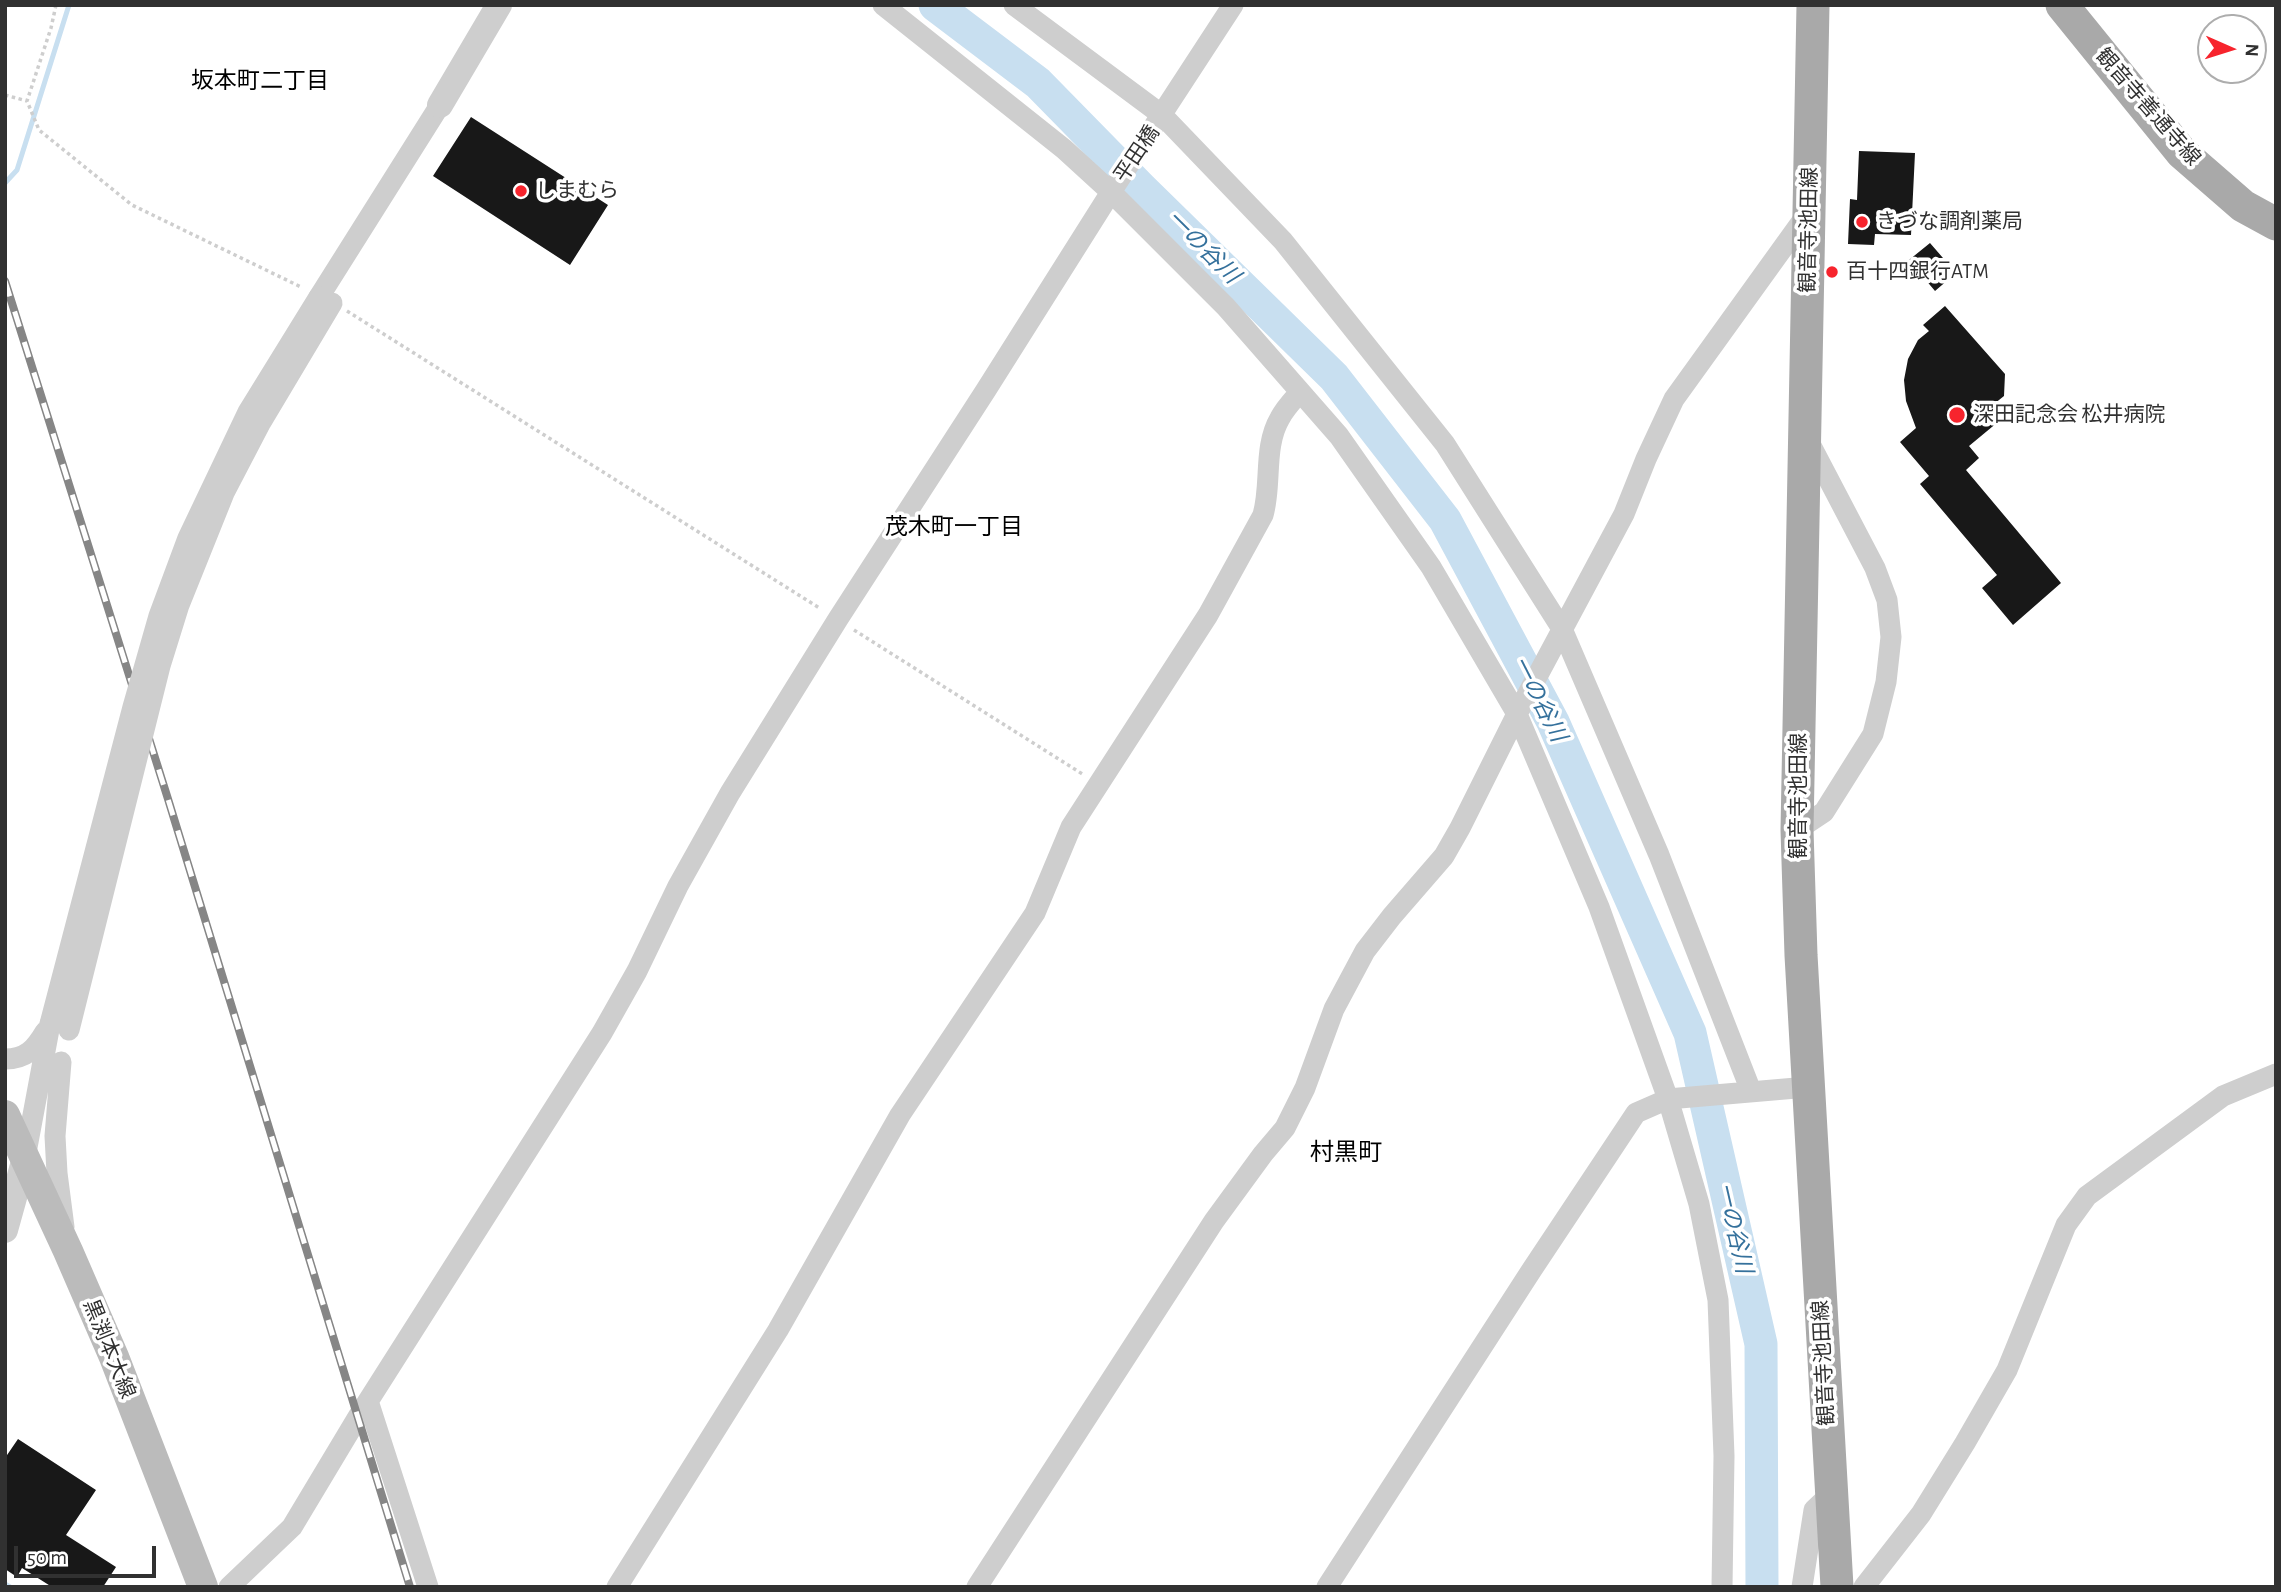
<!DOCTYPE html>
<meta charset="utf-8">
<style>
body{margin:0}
#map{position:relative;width:2281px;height:1592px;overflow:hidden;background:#fff;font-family:"Alegreya Sans",sans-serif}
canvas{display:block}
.frame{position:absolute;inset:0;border:7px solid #313131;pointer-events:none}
.north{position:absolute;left:2197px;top:14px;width:70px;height:70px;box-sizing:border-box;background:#fff;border:2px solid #adadad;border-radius:50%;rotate:93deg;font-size:19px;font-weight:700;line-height:28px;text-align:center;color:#313131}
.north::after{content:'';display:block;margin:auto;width:24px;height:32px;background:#f7242d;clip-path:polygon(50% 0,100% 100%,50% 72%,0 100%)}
.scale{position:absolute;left:14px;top:1546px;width:142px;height:32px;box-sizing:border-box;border:4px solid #313131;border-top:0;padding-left:9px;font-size:21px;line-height:24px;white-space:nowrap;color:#313131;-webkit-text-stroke:5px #fff;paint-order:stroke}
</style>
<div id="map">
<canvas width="2281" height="1592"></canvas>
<div class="frame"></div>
<div class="north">N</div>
<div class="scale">50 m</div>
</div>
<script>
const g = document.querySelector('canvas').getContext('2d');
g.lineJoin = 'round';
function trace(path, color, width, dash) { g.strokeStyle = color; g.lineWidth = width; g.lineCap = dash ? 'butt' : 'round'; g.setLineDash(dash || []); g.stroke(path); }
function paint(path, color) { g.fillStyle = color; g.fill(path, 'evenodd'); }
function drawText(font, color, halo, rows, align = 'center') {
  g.font = font + ' "Alegreya Sans","Noto Sans JP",sans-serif'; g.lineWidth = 7; g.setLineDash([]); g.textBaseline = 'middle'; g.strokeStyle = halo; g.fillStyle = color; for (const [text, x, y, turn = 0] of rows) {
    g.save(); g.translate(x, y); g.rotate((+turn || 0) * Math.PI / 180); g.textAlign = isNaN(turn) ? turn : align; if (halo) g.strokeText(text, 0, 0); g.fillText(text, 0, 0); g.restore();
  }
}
trace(new Path2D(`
 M5,183L17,170L69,5
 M5,1584L10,1587`), '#c8dff0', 5);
trace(new Path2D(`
 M935,5L1038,83L1141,188L1334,377L1445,520L1553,722L1690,1033L1761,1344L1762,1587`), '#c8dff0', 33);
paint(new Path2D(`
 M471,117L608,205L570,265L433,176Z
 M1859,151L1915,153L1911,235L1875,234L1874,245L1848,244L1850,199L1857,200Z
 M1930,243L1956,273L1935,291L1909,260Z
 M1945,306L2005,374L2004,396L1994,404L2004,417L1969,446L1979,458L1966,470L2061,583L2013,625L1982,588L1997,575L1920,484L1929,476L1900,442L1916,428L1906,401L1904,380L1908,359L1918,340L1929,331L1923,325Z
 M18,1439L96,1490L66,1535L116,1567L103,1587H52L22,1568L17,1577L5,1569V1458Z`), '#181818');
trace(new Path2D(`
 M56,5L51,28L27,101L39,130L132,205L301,287
 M5,95L27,101
 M347,311L821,609
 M854,630L1084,775`), '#cecece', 3.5, [3.5, 3.5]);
trace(new Path2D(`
 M883,5L1064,149L1111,192L1226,307L1339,436L1431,567L1517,714L1599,907L1668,1099L1699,1204L1718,1300L1724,1456L1722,1587
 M1014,5L1162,115L1283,241L1445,444L1562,629L1659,855L1751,1091
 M319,297L440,105
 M1797,830L1824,812L1873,734L1886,682L1891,637L1887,600L1875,568L1808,440
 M5,1059C26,1059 35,1049 45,1032
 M61,1062L55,1136L57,1173L64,1227
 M25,1158L50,1024
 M368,1401L428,1587
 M229,1587L292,1527L358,1417L602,1033L637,971L678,886L730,793L838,619L986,390L1111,192L1233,5
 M617,1587L778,1330L900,1115L1035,913L1071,827L1208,615L1263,515C1272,484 1263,447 1280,418C1285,408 1293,400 1300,392
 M977,1587L1214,1221L1263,1154L1285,1128L1305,1088L1334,1009L1365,951L1392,916L1444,856L1460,828L1517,714L1624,514L1646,459L1674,399L1808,213
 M1327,1587L1531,1271L1636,1113L1668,1099L1808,1087
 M1802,1587L1814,1510L1832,1493
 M1864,1587L1921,1514L1965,1443L2007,1370L2066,1225L2087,1196L2223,1096L2276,1074`), '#cecece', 21);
trace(new Path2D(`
 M440,105L499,5
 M5,1230L25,1158`), '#cecece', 26);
trace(new Path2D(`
 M5,1115L68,1251L114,1357L203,1587`), '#bbb', 30);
trace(new Path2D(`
 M1813,5L1797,830L1801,955L1837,1587
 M2062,5L2182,153L2243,206L2276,224`), '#a9a9a9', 33);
const rail = new Path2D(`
 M5,281L168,799L410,1587`);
trace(rail, '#868686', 8);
trace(rail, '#fff', 5, [16]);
trace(new Path2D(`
 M50,1024L133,707L159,616L188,538L248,412L319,297
 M69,1030L160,666L179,605L224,493L261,422L332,303`), '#cecece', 21);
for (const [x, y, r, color] of [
 [521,191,7,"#f7242d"],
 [1862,222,7,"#f7242d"],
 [1832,272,7,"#f7242d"],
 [1957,415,9,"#f7242d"]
]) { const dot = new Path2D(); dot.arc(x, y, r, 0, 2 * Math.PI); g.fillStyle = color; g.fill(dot); trace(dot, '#fff', 2.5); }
drawText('21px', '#313131', '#fff', [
 ["観音寺善通寺線",2148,107,49],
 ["平田橋",1137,154,-56],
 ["観音寺池田線",1809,230,-89],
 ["観音寺池田線",1799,796,-90],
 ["黒渕本大線",109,1349,68],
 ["観音寺池田線",1824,1363,-93]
]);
drawText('21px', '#313131', '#fff', [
 ["しまむら",535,191],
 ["きづな調剤薬局",1876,222],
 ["百十四銀行ATM",1846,272],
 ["深田記念会 松井病院",1973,415]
], 'left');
drawText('23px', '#000', '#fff', [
 ["坂本町二丁目",260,81],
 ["茂木町一丁目",954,527]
]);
drawText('italic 23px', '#35719c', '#fff', [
 ["一の谷川",1203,247,45],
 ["一の谷川",1539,699,63],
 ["一の谷川",1734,1228,77]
]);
drawText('24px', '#000', '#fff', [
 ["村黒町",1346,1153]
]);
</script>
